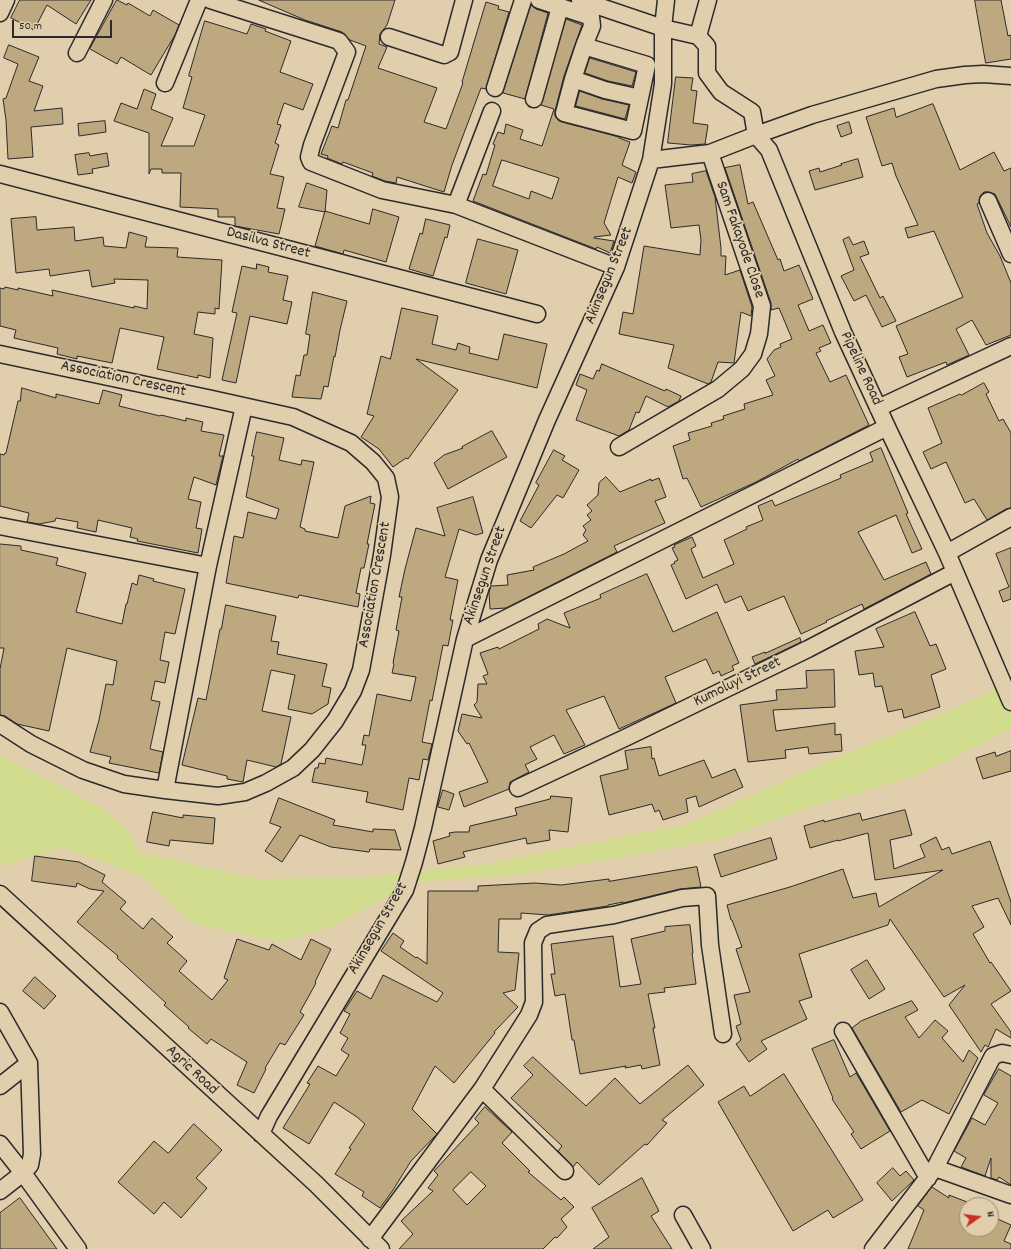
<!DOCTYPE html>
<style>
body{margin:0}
#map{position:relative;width:1011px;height:1249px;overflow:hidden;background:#e0ceac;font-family:Dekko,sans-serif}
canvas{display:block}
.north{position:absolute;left:959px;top:1197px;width:40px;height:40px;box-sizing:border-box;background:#e0ceac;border:1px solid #988d78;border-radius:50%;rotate:76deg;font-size:11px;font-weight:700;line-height:16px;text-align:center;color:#2b2b2b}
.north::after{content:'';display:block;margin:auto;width:14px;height:18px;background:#c8321e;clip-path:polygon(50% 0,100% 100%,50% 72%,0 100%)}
.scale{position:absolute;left:12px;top:20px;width:100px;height:18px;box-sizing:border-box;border:2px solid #2b2b2b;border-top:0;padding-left:5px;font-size:12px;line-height:14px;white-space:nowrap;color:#2b2b2b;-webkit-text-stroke:3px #e0ceac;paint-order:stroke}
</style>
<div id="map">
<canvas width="1011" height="1249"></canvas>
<div class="north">N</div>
<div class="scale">50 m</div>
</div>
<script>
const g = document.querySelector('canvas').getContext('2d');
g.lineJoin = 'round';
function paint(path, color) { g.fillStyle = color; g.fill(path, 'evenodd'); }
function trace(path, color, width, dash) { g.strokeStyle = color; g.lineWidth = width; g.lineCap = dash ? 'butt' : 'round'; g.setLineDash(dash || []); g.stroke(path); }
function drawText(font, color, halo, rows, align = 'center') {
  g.font = font + ' Dekko,sans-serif'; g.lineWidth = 3.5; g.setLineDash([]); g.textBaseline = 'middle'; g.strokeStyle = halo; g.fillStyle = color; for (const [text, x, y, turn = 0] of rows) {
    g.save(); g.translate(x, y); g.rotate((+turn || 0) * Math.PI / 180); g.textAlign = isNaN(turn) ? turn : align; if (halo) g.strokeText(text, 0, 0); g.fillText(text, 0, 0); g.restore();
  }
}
paint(new Path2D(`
 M1011,679V729L918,775L808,808L721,839L519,875L414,882L329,928L280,942L194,924L140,875L63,848L1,866L0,865V755L104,809L128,831L139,852L257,879L373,877L490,863L688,824L796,775L965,704Z`), '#d1dc8f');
const building = new Path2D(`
 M20,0H91L76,24L47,5L34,30L11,18Z
 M117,0L127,5L128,3L150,16L153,10L179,25L175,35L151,75L121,57L117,64L90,49Z
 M259,0H395L387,25L380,34L379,44L387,47L378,68L437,88L424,122L446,129L463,83L462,82L486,2L499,6L498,9L509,12L486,89L481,88L452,165L444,192L397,177L396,183L385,181L372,176L373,173L343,162L342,164L327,158L328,156L321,154L332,126L338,128L346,100H348L366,46L350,40L342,32L305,20Z
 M975,0H1001L1008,36L1011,35V59L986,63Z
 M531,5L536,9L548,13L525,99L503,93Z
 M566,19L582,25L564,76L555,111V116L558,120L562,122L619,137V138L630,142L622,165L636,172L632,183L618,177L604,223L611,235L594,237V238L614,241L610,253L597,247L596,249L473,201L483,174L486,175L495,145L493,144L498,132L504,134L506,124L523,130L520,139L542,146L554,109L541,105ZM502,160L559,178L552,199L531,191L529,199L493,186Z
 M205,21L247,34L251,24L266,29L265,31L291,41L280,72L313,84L303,110L284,103L277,124L281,125L275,143L279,145L270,174L284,177L277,208L285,209L279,234L235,226V217H218V209L180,207L181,173H162V169H151L149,174V133L114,121L121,103L137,109L144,89L156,94L151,109L173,118L161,146H194L205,115L183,108L192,77L189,76Z
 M9,45L39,57L29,81L43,86L34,111L62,108L63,124L31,127L33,157L8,159L6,120L3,99L6,98L18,64L4,58Z
 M590,58L636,72L632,86L608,81L585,73Z
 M676,77L693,78L691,90L697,91L693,123L708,125L705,144L691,145L668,143Z
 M580,91L602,99L629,105L625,119L576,106Z
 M933,104L960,170L994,152L1004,171L1011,168V227L995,194L989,192H984L980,196L979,203L977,204L987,233L1000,256L1011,283V335L986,345L972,320L956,329L969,355L947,365L946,362L907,377L899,357L908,354L896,326L963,297L934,231L908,238L905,228L918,225L896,176L892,163L882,166L866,117L894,108L896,117Z
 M105,121L106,132L79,136L78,124Z
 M849,122L852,133L841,137L837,126Z
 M89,153L90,156L107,153L109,166L92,169L93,173L78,175L75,155Z
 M858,159L863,177L815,190L809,171L819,168L820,172L842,165L841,164Z
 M740,165L748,204L753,202L778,260L780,259L784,271L799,265L813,299L798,305L809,331L823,325L831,343L819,348L821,351L816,353L830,382L846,375L869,425L799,461L798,459L756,482L701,507L687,478L683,479L673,446L690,440L688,433L712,426L711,423L724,419L723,416L745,409L744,404L773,395L766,380L775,376L767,359L774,350L781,347L780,344L792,339L779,308L771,310V303L725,168Z
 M706,171L715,197L721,248V256H726L725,275L740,270L752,307L751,316L741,312L734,363L718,362L711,382L708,384L668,368L674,345L619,334L623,312L633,314L644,246L700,255L701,240L699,225L671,228L665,185L693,182L692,174Z
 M307,183L327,190L325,212L299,207Z
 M373,209L399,217L386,262L344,250L343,254L315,246L325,211L369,224Z
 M36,217L37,230L74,227L75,241L103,237L104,246L126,248L129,232L147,237L145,247L178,248L177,257L222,260L219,309L215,308V314L198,312L194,334L213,338L210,378L198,375V378L157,369L164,337L120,328L112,363L77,356V359L57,354L58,348L14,338L16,330L0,326V288L4,289L5,287L18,290V288L53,296L52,290L134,308V306L147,309L148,280L114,279L115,283L92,287L89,270L50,276L49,269L16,273L11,219Z
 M426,219L450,225L447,238L445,237L433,276L409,269L420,233L422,234Z
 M849,237L853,245L864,241L869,254L860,257L880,298L883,296L896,321L882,327L866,295L854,301L841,276L854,270L843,240Z
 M478,239L518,250L506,294L466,283Z
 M257,264L269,267L268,272L288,276L283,300L292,302L287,324L250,316L236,383L222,380L237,313L232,312L242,266L256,269Z
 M313,292L347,301L340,330L335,357L334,356L328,387L324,386L321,399L292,397L296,375L300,376L304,355H307L310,335L306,334Z
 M402,308L438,316L432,344L456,350L458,343L470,347L469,353L498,360L504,334L547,344L537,388L416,359L458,390L408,459L406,458L393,467L379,449L361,437L374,416L367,414L381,356L390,359Z
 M602,364L665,391L666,389L681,396L679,401L668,407L646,396L639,413L636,412L629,430L619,436L576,420L587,390L576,385L580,374L593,379L597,370L599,371Z
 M984,383L989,392L986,394L999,421L1003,419L1011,433V508L1006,509L987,520L974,499L965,503L946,462L931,469L923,452L942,443L928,408L960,394L961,395Z
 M22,388L56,398V394L99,404L103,390L122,395L119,406L160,416L161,415L186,421V418L203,422L201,431L224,435L219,456H223L216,485L194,477L188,499L201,502L196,528L202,529L198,553L137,541L138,539L130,537L132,528L98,520L96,532L77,528L78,522L56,518L55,521L39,524L27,522L29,513L0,506V454L4,455L5,453H6L18,401H20Z
 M492,431L507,457L448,489L434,463L444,455L463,448L462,447Z
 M257,432L284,438L279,460L301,465L302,460L314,462L300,527L305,529V531L338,538L345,506L371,496L370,503L375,504L367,544H369L364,568H361L356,593L360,594L358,607L299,595L298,598L289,596L226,583L234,536L243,538L248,512L276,519L279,509L246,497L254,456H252Z
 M881,448L908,513L906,514L922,549L912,553L896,515L858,532L884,580L926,562L931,574L864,609L862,604L826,621L827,622L801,634L784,596L748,611L741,596L725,603L717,584L686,599L671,565L675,563L674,562L678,560L672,548L675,547L674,545L692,537L696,546L691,549L703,578L734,564L724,540L747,529L746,527L763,520L758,506L772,500L775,506L841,478L840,475L873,461L870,453Z
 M554,450L565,456L562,460L579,470L563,498L557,495L531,528L520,521L539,485L536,483Z
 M606,477L620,492L651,479V481L659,478L666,497L655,501L665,523L614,546L617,552L506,608L490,609L489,592L491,586L508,585L507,575L534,570L533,567L564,554L588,541L583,535L586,530L583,526L591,520L587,515L592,511L587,505L598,495L599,483Z
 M473,497L483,533L476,535L459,529L445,577L458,580L450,620H453L448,646L443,645L432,701L430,700L422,742L432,744L428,760L423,759L419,780L409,778L403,810L366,802L368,792L312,782L315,768H318L319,763L325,764L326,758L362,765L366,745H362L364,735L369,736L377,694L411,701L416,677L392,673L394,664L393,663L399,631L396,630L402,597H399L405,569L416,528L445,536L437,508Z
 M0,544L21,546V550L58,558L56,565L86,573L76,612L122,624L126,604H127L132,583L137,585L139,575L154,579L153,581L185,589L175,634L165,632L160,660L169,662L165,683L155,681L151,700L160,702L150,749L163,752L159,773L109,763L111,757L90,752L99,720L106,684L113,685L117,661L67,648L49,731L17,724L5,716L0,715V669L4,648H0Z
 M1011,548V599L1003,602L999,591L1009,587L996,554Z
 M647,574L673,632L717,612L739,663L732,666L734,670L721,676L719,671L713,674L706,659L665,677L676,703L619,729L604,696L566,710L585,745L564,754L554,735L530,747L537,759L525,765L529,772L510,782L509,789L464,807L459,792L488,782L469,743L467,744L458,731L462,714L482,718L474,705L477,702L478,684H487L483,676L488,674L480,653L498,647L499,649L539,629L538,624L547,619L570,628L564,613L601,598L600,595Z
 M226,605L276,616L271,641L279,642L277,654L327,664L322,686L331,688L328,704L312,714L288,709L295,675L271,670L262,711L291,717L281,764L276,767L247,760L243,782L227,779V776L182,765L198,698L206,700L220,629H221Z
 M915,612L930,646L936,644L946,669L931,675L940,707L904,718L902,709L888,712L882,686L875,687L873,673L859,675L855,651L884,647L876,629Z
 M800,638L801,642L755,664L752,657L765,652V653Z
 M834,670L835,707L773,710L776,731L835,723V735L841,734L842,751L809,754L808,747L785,750L786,758L748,762L740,705L777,700L776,690L807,688L806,671Z
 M651,747L652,759L654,758L659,776L704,760L712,778L735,769L743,787L699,807L696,796L686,799L688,812L663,820L659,810L655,812L652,804L609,815L600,776L628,769L625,751Z
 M1011,751V771L983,779L976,758L995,752L996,756Z
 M443,790L454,794L449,810L438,807Z
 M551,796L572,798L568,832L549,830L550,840L527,844L526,838L463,852L465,857L438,864L433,841L450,836L449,833L455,832H469L470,826L517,815L515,808L550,799Z
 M279,798L335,820L333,825L373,832V829L395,830L401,850L370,849L369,852L331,847L300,835L282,862L265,851L281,827L270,823Z
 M905,810L912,835L890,840L894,869L925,857L920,845L936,837L942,850L949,847L952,854L990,841L1011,902V925L998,898L972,906L984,927L973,934L990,963L991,962L1011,991L991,1004L1011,1032V1038L996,1029L988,1047L985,1045L981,1052L949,1005L965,985L944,997L890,919L888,925L799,954L812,997L799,1001L807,1019L761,1041L767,1049L749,1062L736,1044L741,1040L736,1026L741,1024L734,995L750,992L736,949L742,947L732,920H731L727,905L790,887L843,869L853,898L876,893L879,907L943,870L875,880L868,833L838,841V840L810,848L804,826L824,820V822L860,813L862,820Z
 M153,812L183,818V815L215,818L213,844L170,840L169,846L147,842Z
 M771,838L777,859L721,877L714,855Z
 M35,856L79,862L105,875L102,882L126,902L120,909L143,929L152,918L173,937L167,943L187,961L179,971L212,1000L228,980L224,978L237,939L269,950L272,944L301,960L311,939L331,949L315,982L316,983L300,1012L304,1015L285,1045L280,1043L265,1068L266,1069L254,1093L237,1085L247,1062L211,1039L207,1044L188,1028L189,1027L164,1005L166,1003L117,958L118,956L77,922L104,891L90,889L77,883L76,887L32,881Z
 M697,867L701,887L680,889L623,903V902L608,905V906L548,915L521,913V919H499L498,952L519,953L515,990L503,993L518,1007L494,1032L495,1033L454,1083L435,1066L412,1109L437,1134L411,1161L393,1190L380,1208L362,1196L364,1192L335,1174L351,1149L349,1148L365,1124L357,1117L334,1102L309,1144L283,1128L310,1084L307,1083L318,1066L336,1076L349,1055L341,1050L348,1038L340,1033L350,1014L344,1011L357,991L371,999L383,975L437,1002L443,993L381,951L393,933L404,941L400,947L416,958L417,957L427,964L428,891H478V886L535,883L561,885L609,879V881Z
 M690,925L693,953H692L696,984L664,988L665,992L648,994L655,1028H653L660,1065L642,1069L641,1065L625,1068L626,1066L580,1074L574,1040H572L565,994L555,996L551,974H555L551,944L613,936L620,987L641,984L631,939L665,931V927Z
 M867,960L885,989L869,999L851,970Z
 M35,977L56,996L44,1009L23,991Z
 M912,1001L918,1010L905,1017L919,1038L935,1020L948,1031L942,1038L963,1062L969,1050L978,1058L949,1114L922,1100L901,1112L852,1028L861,1021Z
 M834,1040L850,1077L856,1073L890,1131L861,1149L851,1134L854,1132L832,1099L833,1098L812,1049Z
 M533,1057L586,1106L615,1078L640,1104L688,1065L704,1085L662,1120L667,1123L647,1145L645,1144L599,1185L577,1162L573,1167L558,1151L562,1146L511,1098L533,1075L524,1066Z
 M999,1069L1011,1076V1185L999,1177L997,1180L991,1178V1158L985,1176L961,1167L966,1158L954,1151L972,1118L985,1125L998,1103L984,1095Z
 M784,1074L863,1200L833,1218L828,1210L793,1231L718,1102L744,1086L750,1096Z
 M485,1107L512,1132L502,1143L530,1171L528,1172L561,1200L564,1197L574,1207L561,1219L567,1227L557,1238L555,1237L543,1249H399L413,1234L401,1221L433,1191L428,1188L438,1175L434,1171L479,1123L475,1119ZM471,1172L486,1186L467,1205L453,1190Z
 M194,1124L222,1150L196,1178L207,1188L181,1218L164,1202L154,1214L118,1182L154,1141L168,1153Z
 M893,1168L900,1176L906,1171L914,1180L892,1201L877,1183Z
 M642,1178L659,1211L651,1216L672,1249H593L609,1237L592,1208Z
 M932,1187L949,1198V1195L967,1202V1229H991V1216L1011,1225L1004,1241L1011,1244V1249H908L924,1210L918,1206Z
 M20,1198L57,1249H0V1213Z`);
paint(building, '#bda880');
trace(building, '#2b2b2b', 1);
const minor = new Path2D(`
 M210,0L339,41L347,52L312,145L309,157L311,162L382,190L456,205L616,267
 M539,0L591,17L592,26L584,46L573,79L564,113L633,131L647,65L584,46
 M580,0L663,28L698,36L707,46V73L721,92L752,112L756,135L812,115L936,79L965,75L983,74L1011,76
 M0,13L6,0
 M698,36L708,0
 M389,37L444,55L450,52L464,0
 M77,53L104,0
 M573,79L605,90L640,98
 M165,83L199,0
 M495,88L523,0
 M534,99L560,7
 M651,160L710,153L756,135L769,150L843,332L887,427L947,553L1011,702
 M0,174L537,314
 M988,201L1011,254
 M456,205L492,111
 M0,354L212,399L293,417L351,443L373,462L386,478L390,497L382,555L361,670L353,691L335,721L312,750L293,768L266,783L245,792L218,796L165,790L124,784L83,770L31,744L0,724
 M878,408L1011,346
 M619,447L718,389L742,369L753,354L759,334L762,306L710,153
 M0,526L208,566
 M947,553L1011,517
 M465,639L887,427
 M518,788L627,737L808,649L955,572
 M165,790L208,566L244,406
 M0,894L316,1184L381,1249
 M0,1012L29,1063L0,1086
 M843,1031L928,1178
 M482,1089L565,1171
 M261,1134L269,1116L405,890L414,862L423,828L465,639L489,560L547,420L616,267L651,160L663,84V28L666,0
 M0,1144L23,1173L78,1249
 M935,1168L1011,1195
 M0,1191L23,1173L30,1165L32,1154L29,1063
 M683,1215L702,1249
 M370,1239L482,1089L529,1015L534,1002L533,943L538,931L547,925L614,915L682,898L707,896L710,945L723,1034
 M873,1249L935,1168L993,1056L1002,1053L1011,1055`);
trace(minor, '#2b2b2b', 19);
trace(minor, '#e0ceac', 16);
drawText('16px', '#2b2b2b', '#e0ceac', [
 ["Sam Fakayode Close",739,240,71],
 ["Dasilva Street",268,244,15],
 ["Akinsegun Street",610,276,-68],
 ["Pipeline Road",860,369,65],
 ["Association Crescent",123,380,12],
 ["Akinsegun Street",486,576,-71],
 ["Association Crescent",376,585,-80],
 ["Kumoluyi Street",738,683,-26],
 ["Akinsegun Street",379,929,-60],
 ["Agric Road",191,1071,43]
]);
</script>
